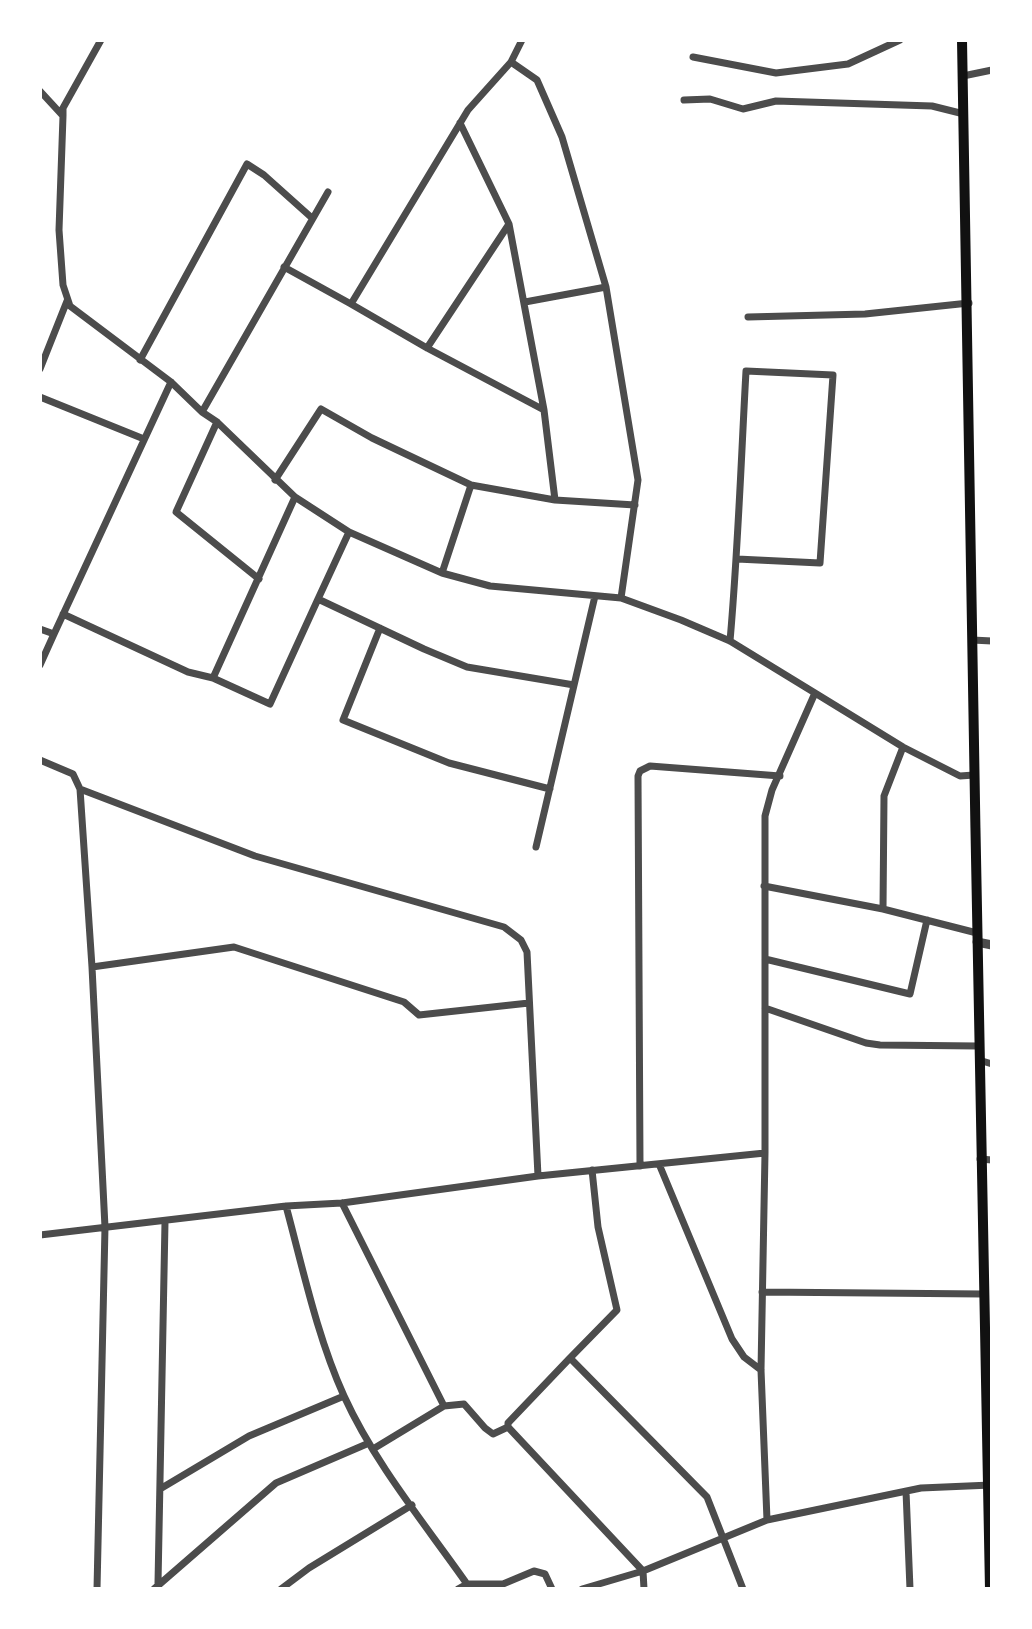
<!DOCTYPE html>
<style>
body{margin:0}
#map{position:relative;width:1032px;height:1629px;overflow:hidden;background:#fff;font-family:Spectral,serif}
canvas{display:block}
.frame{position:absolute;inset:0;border:42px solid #fff;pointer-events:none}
</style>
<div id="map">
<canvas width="1032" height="1629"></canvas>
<div class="frame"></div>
</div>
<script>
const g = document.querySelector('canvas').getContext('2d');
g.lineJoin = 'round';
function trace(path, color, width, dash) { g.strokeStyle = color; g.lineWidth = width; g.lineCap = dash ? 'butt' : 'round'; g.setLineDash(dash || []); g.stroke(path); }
trace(new Path2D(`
 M522,40L511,62L537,80L562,137L606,287L638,480L621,598
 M693,57L776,73L848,64L900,40
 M963,76L992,70
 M40,91L63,116L59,230L63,285L70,306L171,382L202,412L217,422L295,497L349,532L442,573L490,586L621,598L681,620L730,641L815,693
 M684,100L710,99L743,109L776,101L932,106L964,114
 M63,116V108L101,40
 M509,224L544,410
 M284,267L351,304
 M525,302L606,287
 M748,317L865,314L969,303
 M427,348L509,224L460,123
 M140,360L247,164L264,175L312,218
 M40,369L67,301
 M40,397L144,439
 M202,412L328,192
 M217,422L176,512L259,579
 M275,480L321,409L372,438L471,485L555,500L544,410L427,348L351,304L468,110L511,62
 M295,497L213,678L270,704L318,599
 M555,500L635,505
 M349,532L318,599L424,649L467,667L574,685
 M442,573L471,485
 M63,614L188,672L213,678
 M380,628L343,720L449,763L550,789
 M40,629L54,634L40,665
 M54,634L171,382
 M972,640L992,641
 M730,641C738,551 741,461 746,371L833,375L820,563L737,559
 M40,760L73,774L80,789L255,856L504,927L521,940L527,952L538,1176
 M80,789L92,967L105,1227L97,1589
 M536,847L595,596
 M764,886L883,909L977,933
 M883,909L884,796L903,747
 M765,959L910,994L927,920
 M92,967L234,947L404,1002L419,1015L529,1003
 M765,1008L866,1043L880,1045L978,1046
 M979,1060L992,1064
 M765,1153V816L772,790L815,693L903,747L960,776L974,775
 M980,1159L992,1160
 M659,1164L732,1339L744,1357L761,1370
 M640,1166L638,776L640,771L650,766L780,776
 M592,1170L598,1227L617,1310L570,1358L707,1497L743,1589
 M342,1203L444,1406L464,1404L485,1428L493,1434L508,1427
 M286,1206C303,1269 317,1336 344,1396C375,1464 425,1524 467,1584L458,1589
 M40,1235L286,1206L342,1203L538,1176L765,1153L761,1370L767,1520
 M762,1292L983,1294
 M570,1358L508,1423V1427L643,1571L644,1589
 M373,1449L444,1406
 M160,1489L249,1436L344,1396
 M906,1491L910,1589
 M158,1583L165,1222
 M467,1584H503L534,1571L545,1574L552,1589
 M154,1589L276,1483L369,1443
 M281,1589L309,1568L412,1505
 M582,1589L643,1571L767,1520L921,1488L991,1485`), '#4c4c4c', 7);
trace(new Path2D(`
 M977,942L992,945`), '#4c4c4c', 9);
trace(new Path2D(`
 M962,40C974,556 976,1073 990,1589`), '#111', 10);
</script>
